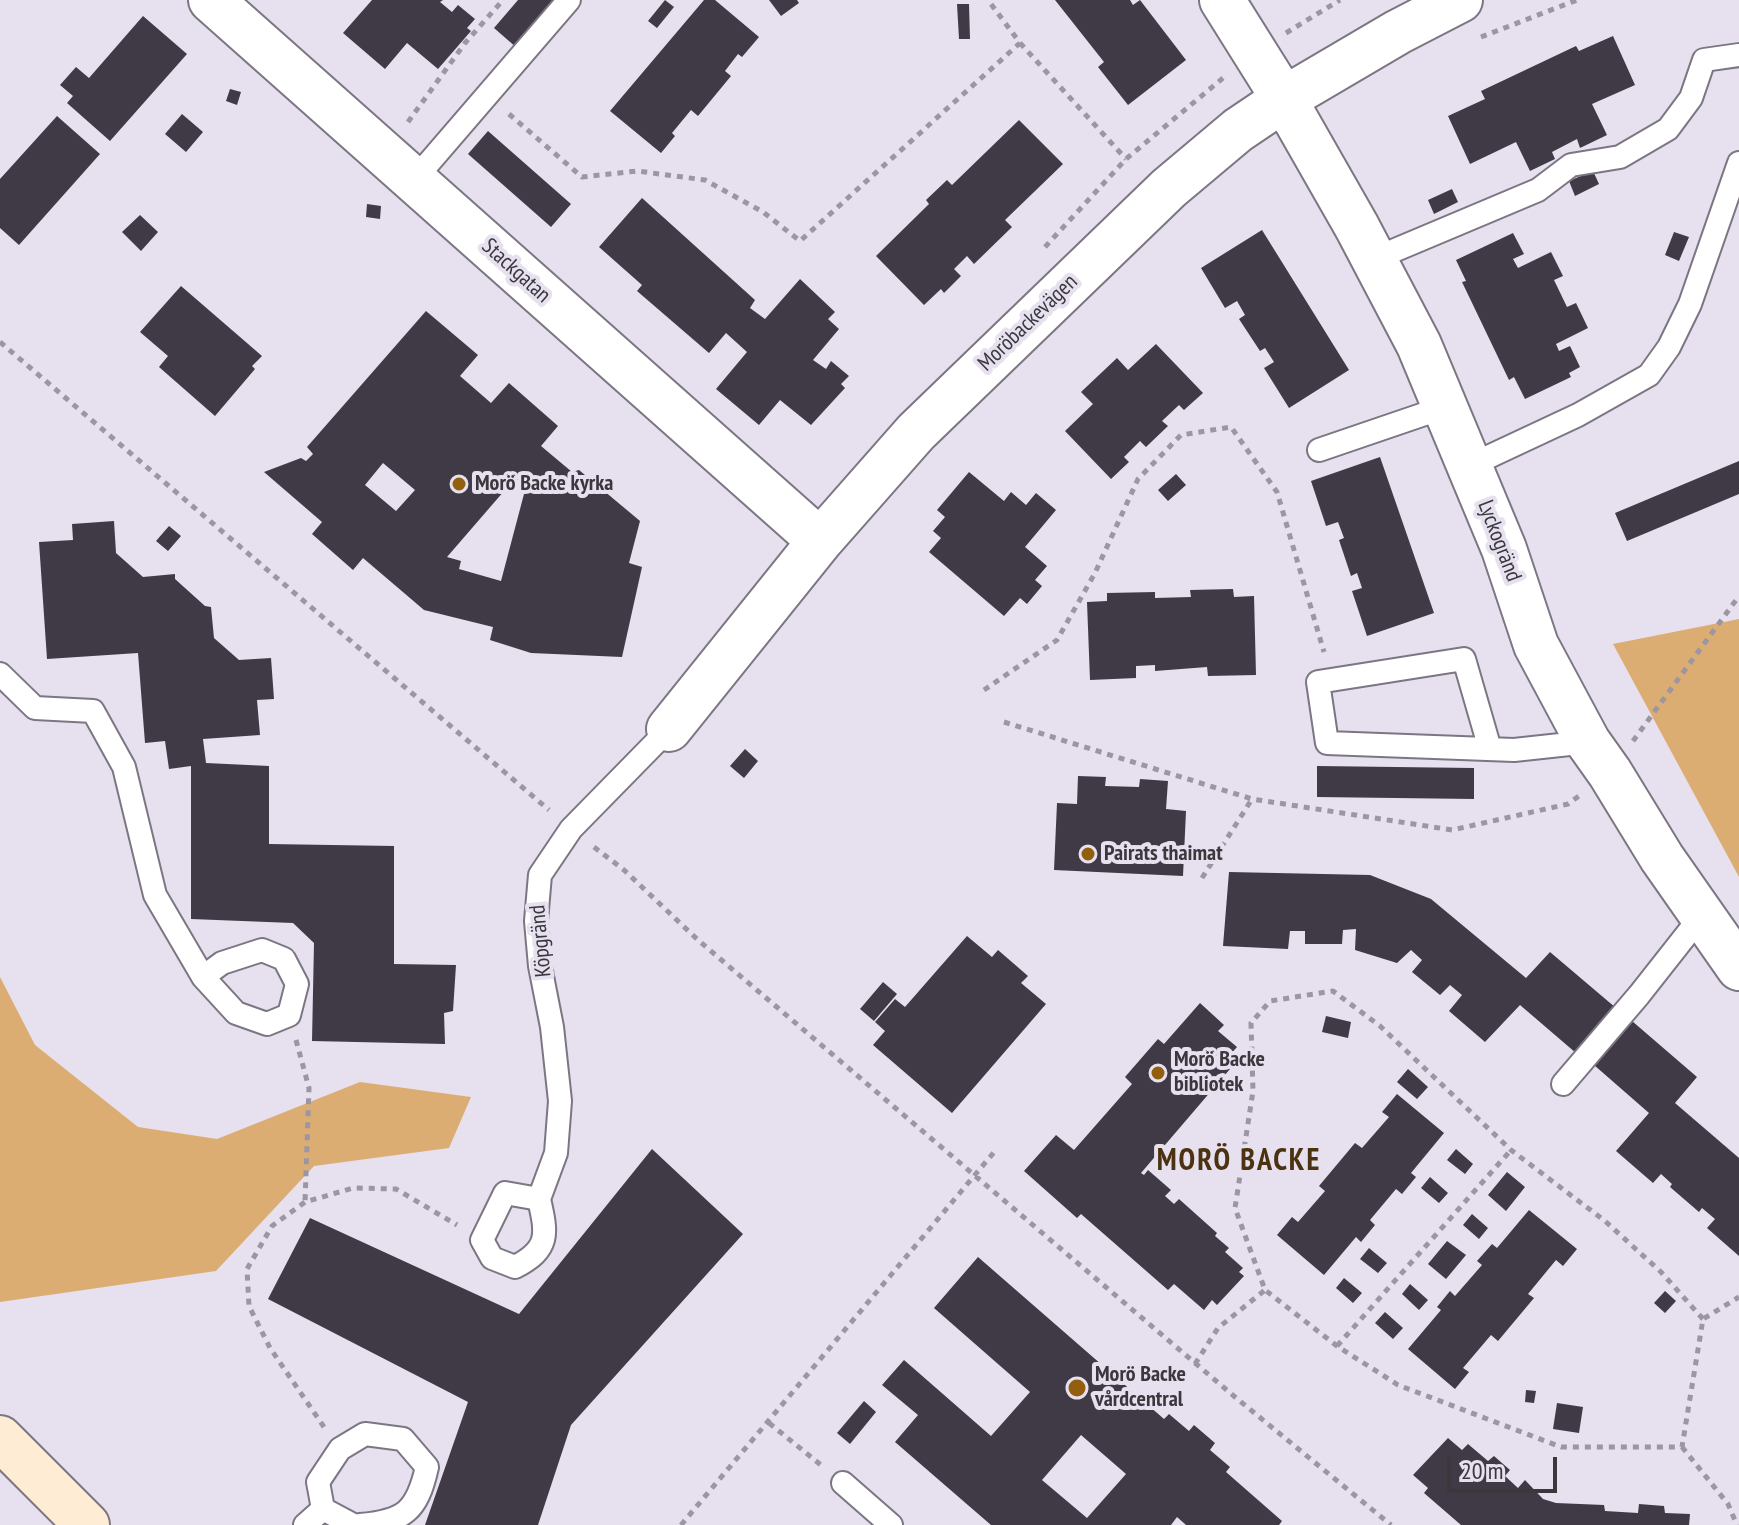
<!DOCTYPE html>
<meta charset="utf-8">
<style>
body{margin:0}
#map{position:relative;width:1739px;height:1525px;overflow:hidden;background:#e6e0ef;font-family:"PT Sans Narrow",sans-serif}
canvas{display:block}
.scale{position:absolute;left:1447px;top:1457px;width:110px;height:36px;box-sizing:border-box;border:4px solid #3a373d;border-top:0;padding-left:10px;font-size:24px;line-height:28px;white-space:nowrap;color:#3a373d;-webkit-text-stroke:6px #e6e0ef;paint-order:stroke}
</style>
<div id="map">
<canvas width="1739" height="1525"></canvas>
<div class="scale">20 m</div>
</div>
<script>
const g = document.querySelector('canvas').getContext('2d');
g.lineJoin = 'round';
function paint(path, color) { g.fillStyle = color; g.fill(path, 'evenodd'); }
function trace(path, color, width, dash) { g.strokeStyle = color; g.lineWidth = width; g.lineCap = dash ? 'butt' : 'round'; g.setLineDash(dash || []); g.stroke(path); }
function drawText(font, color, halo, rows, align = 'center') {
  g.font = font + ' "PT Sans Narrow",sans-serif'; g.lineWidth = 8; g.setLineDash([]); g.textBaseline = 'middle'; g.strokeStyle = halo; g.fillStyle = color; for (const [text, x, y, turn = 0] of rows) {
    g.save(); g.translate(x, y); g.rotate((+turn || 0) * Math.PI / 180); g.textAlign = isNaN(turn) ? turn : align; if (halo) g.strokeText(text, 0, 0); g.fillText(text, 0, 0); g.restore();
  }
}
paint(new Path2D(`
 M1739,619V877L1613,644Z
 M0,977L35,1045L138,1127L217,1139L360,1082L471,1097L449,1148L314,1166L216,1271L0,1302Z`), '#dcad73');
paint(new Path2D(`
 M372,0H443L440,2L452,12L458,5L475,19L467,28L471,31L438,69L407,43L385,69L343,33Z
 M518,0H559L517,48L494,28Z
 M665,0L674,7L657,28L648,21Z
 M704,0H715L759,37L742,57L738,54L725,71L731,76L698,116L691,110L672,133L675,136L661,153L610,111Z
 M769,0H797L799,3L781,16Z
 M1055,0H1130L1133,5L1140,0L1186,60L1128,105L1098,67L1104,62Z
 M957,4H969L970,39H959Z
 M143,16L187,54L110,141L67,103L73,96L60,85L76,67L89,78Z
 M1613,36L1635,85L1592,104L1607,135L1580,148L1577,139L1552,152L1555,159L1530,171L1516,142L1470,164L1448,116L1485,99L1481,91L1576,46L1579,51Z
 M230,89L241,92L237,105L226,101Z
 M182,114L203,132L186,152L165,134Z
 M57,116L100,154L19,245L0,228V179Z
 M1019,120L1063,164L1005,220L1012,227L974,264L967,256L954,269L961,276L944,293L941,289L924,305L876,256L929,204L926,200L947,180L952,185Z
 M488,131L571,204L551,227L468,154Z
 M1593,171L1599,184L1575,196L1569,181Z
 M1452,189L1458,202L1434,214L1428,200Z
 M642,198L755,300L750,308L765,319L800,279L835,312L828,319L839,329L813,360L826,369L831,361L849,376L841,384L845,388L811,425L780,400L759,425L716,389L747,352L726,333L709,353L637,291L642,285L599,247Z
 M367,204L381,206L380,219L366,217Z
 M140,215L158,232L141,251L122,232Z
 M1262,230L1349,370L1289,408L1264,368L1274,362L1265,348L1260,351L1239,319L1245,315L1237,301L1225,308L1201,268Z
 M1674,232L1689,237L1679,261L1665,255Z
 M1513,233L1524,254L1513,259L1518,268L1551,252L1563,276L1554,280L1567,307L1576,303L1588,328L1556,344L1559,351L1570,346L1580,367L1569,373L1571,377L1525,399L1514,377L1509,380L1462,282L1466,281L1456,260Z
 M181,286L262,356L252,366L255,369L215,416L159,367L168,356L140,332Z
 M426,311L478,355L460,376L491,403L509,383L558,426L541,446L572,472L579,470L640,521L629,563L642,567L622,657L531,653L490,640L493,627L424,610L363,558L353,570L312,534L322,522L264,472L301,458L306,461L313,454L307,447ZM383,463L415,490L396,511L365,485ZM511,483L524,494L501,581L459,569L461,561L447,557Z
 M1156,344L1203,393L1184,410L1179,405L1162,421L1168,426L1146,447L1140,441L1124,457L1129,462L1111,479L1065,431L1093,404L1081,392L1117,358L1128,370Z
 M1380,457L1434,613L1367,636L1352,591L1362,588L1357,573L1351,576L1339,540L1344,538L1338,522L1326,526L1311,481Z
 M1739,461V494L1627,541L1615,513Z
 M969,472L1004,501L1011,492L1026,505L1036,493L1056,510L1025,547L1047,566L1035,580L1042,586L1027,604L1020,598L1004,616L929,552L941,538L933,531L945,517L937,510Z
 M1176,474L1186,485L1168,501L1158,490Z
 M114,521L116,553L143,577L175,574V579L205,606L211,607L214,638L239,660L271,658L274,699L257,700L260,735L203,739L206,763L269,766V844L394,846V964L456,965L453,1011L444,1013L445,1044L312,1041L314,943L293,923L191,919V766L169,769L165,741L145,743L138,653L47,659L39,542L73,540L72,524Z
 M169,526L181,536L168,551L156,541Z
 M1233,589L1234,597L1254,596L1256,675L1208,676L1207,667L1155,671V665L1136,666V678L1090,680L1087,602L1107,601V593L1155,592V598L1191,597L1190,590Z
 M745,749L758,761L744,778L730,766Z
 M1317,766L1474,768V799L1317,797Z
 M1078,776L1106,777L1105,786L1139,787L1140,779L1168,781L1166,809L1186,811L1183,876L1054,870L1057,803L1077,804Z
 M1229,872L1370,875L1431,899L1526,978L1550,952L1616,1008L1576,1053L1520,1005L1485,1042L1449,1011L1462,995L1450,985L1440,995L1412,972L1422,960L1411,950L1397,963L1355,950L1356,929L1343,930L1342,944H1305V931H1290L1288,949L1223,946Z
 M967,936L992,957L998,950L1028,976L1021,983L1046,1004L952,1113L873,1045L885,1031L875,1022L895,999L905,1007Z
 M883,982L897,994L874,1021L860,1009Z
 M1200,1003L1224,1025L1218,1031L1237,1047L1229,1056L1236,1062L1141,1173L1144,1175L1148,1170L1171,1190L1165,1196L1174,1204L1179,1199L1217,1233L1215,1236L1229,1248L1225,1252L1243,1268L1239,1272L1244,1276L1217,1305L1212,1300L1204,1310L1174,1284L1168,1290L1081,1214L1077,1218L1024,1171L1056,1135L1074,1150L1132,1084L1125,1077L1158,1039L1164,1044Z
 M1326,1016L1351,1022L1348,1038L1322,1032Z
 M1632,1021L1697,1077L1675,1103L1739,1158V1256L1707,1228L1715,1219L1702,1208L1699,1212L1670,1187L1672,1184L1661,1174L1653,1183L1616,1151L1649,1113L1594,1065Z
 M1408,1069L1428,1087L1417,1099L1397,1082Z
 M1397,1094L1444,1133L1411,1173L1416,1177L1402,1194L1396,1189L1370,1220L1375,1225L1361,1242L1356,1237L1324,1275L1277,1235L1292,1217L1298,1222L1325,1191L1319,1186L1355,1143L1362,1148L1389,1117L1382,1112Z
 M652,1149L743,1234L571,1425L538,1525H425L468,1402L268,1299L310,1218L519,1314Z
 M1456,1149L1473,1164L1465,1174L1447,1160Z
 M1507,1172L1525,1187L1506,1211L1488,1195Z
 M1430,1177L1448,1193L1439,1203L1421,1188Z
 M1529,1210L1577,1249L1563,1266L1556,1260L1528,1294L1534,1298L1498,1341L1491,1335L1463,1368L1469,1372L1455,1389L1408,1349L1441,1310L1437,1307L1450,1291L1455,1296L1482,1265L1477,1261L1492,1244L1497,1248Z
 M1472,1214L1488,1228L1479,1239L1463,1225Z
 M1447,1241L1466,1255L1446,1279L1428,1264Z
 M1369,1248L1387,1263L1378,1273L1360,1259Z
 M978,1257L1164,1419L1169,1414L1189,1431L1194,1425L1215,1443L1210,1450L1230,1467L1226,1472L1282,1521L1279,1525H1186L1177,1517L1171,1525H991L895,1442L918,1415L882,1385L904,1360L991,1436L1030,1392L934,1308ZM1081,1435L1126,1474L1087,1518L1042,1480Z
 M1344,1278L1362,1293L1353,1303L1336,1288Z
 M1410,1284L1428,1300L1419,1310L1402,1294Z
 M1665,1291L1676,1301L1665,1313L1654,1303Z
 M1385,1312L1403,1328L1393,1339L1375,1323Z
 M1526,1390L1536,1391L1534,1403L1525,1402Z
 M864,1401L876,1412L850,1444L837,1433Z
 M1557,1403L1583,1407L1579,1433L1553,1429Z
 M1448,1438L1462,1450L1468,1444L1488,1461L1494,1456L1510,1470L1505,1476L1518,1488L1525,1480L1543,1499L1556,1503L1604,1505L1605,1511L1638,1513L1639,1504L1664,1506L1665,1513L1690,1514L1689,1525H1461L1424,1493L1428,1488L1413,1475Z`), '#3f3a46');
const lane = new Path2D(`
 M414,180L569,0
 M1374,259L1538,190L1571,165L1620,157L1668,129L1691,98L1704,60L1739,55
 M1319,450L1445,407
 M1469,466L1578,415L1649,375L1669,347L1690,304L1739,163
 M0,674L35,708L93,711L124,767L155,895L203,977L236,1013L267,1024L289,1015L297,984L284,959L262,950L222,963L203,977
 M1490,749L1464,659L1318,682L1327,743L1514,750L1588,742
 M1563,1084L1639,995L1702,915
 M505,1193L539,1199C547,1234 550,1249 515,1267L492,1258L482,1240Z
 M539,1199L556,1153L560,1101L552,1027L540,966L536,921L540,875L571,829L669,729
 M843,1483L891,1525
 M323,1509L318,1482L340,1449L365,1434L403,1439L427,1467C417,1511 405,1521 360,1525
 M323,1509L353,1525
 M305,1525L323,1509`);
const street = new Path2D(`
 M211,0L820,541
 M1222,0L1284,99L1357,227L1419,345L1504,549L1536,645L1588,742L1610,773L1662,858L1739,968
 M669,729L820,541L916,432L1169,188L1238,130L1284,99L1398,32L1460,0`);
const secondary = new Path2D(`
 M0,1438L87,1525`);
trace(lane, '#7c7683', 26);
trace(street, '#7c7683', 48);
trace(secondary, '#7c7683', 48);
trace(new Path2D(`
 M1286,33L1340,0
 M1481,37L1577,0
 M1020,43L1126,159
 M509,114L582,177L637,171L705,180L763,212L800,241L1020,43L988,0
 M408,122L465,43L503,0
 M1045,247L1126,159L1223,78
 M0,342L549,810
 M984,690L1057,640L1095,573L1138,479L1181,435L1231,427L1277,492L1324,652
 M1004,722L1252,799L1452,830L1568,804L1579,796
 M1633,741L1739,596
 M594,847L624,870L698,940L1235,1397L1391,1525
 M1202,878L1252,799
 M296,1040L309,1088L305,1202
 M1703,1319L1661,1272L1605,1221L1511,1150L1380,1026L1333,991L1270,1001L1251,1023L1253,1091L1235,1208L1265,1290L1337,1346L1398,1385L1561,1447H1682L1703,1319L1739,1297
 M1337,1346L1511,1150
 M1195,1364L1218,1328L1265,1290
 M769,1423L821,1465
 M324,1427L270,1348L249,1306L247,1269L272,1226L305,1202L353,1188L396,1189L457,1225
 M1682,1447L1728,1504L1737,1525
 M681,1525L995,1151`), '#9b96a2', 5, [6, 6]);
trace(lane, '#fff', 22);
trace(street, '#fff', 44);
trace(secondary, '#ffecd5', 44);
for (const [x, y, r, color] of [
 [459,484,8,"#915f0e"],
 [1088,854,8,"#915f0e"],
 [1158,1073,8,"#915f0e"],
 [1077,1388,10,"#915f0e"]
]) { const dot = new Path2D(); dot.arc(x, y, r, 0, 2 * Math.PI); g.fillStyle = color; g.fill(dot); trace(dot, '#e6e0ef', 3); }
drawText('22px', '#3a373d', '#e6e0ef', [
 ["Stackgatan",516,271,42],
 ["Moröbackevägen",1028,323,-44],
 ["Lyckogränd",1499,541,69],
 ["Köpgränd",541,941,-95]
]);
drawText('bold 22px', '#3a373d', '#e6e0ef', [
 ["Morö Backe kyrka",475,484],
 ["Pairats thaimat",1104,854],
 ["Morö Backe",1174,1060],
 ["bibliotek",1174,1085],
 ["Morö Backe",1095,1375],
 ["vårdcentral",1095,1400]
], 'left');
g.letterSpacing = '2px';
drawText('bold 30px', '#4b3210', '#e6e0ef', [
 ["MORÖ BACKE",1239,1161]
]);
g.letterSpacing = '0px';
</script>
